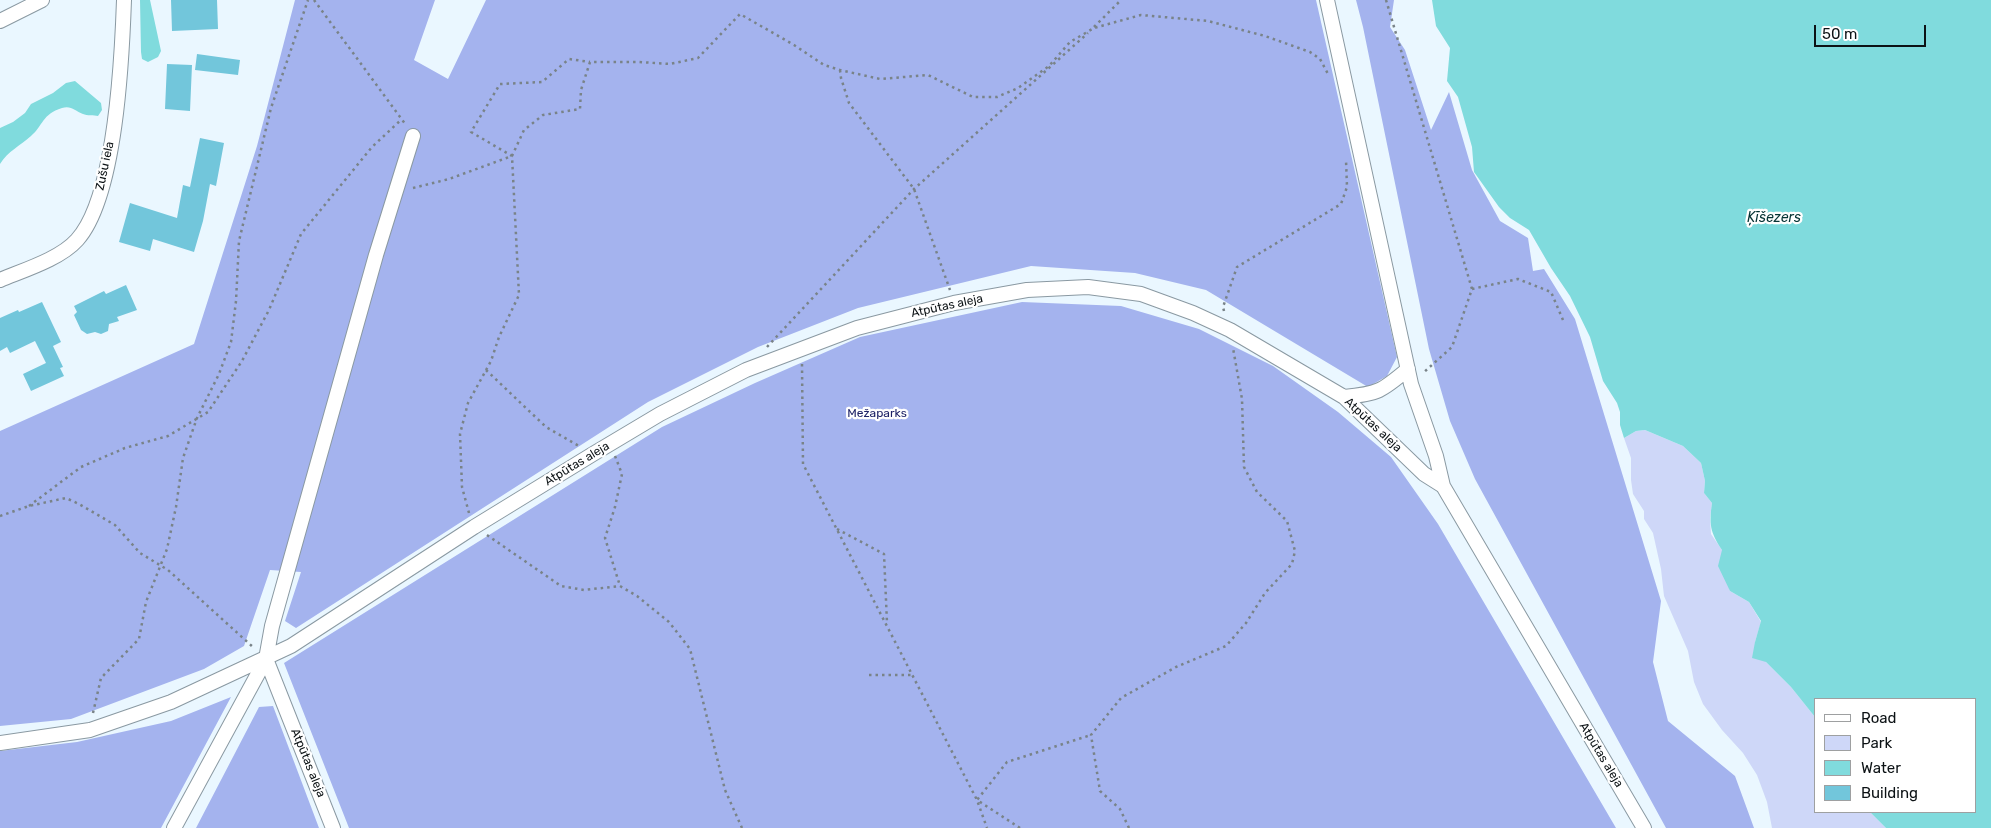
<!DOCTYPE html>
<meta charset="utf-8">
<style>
body{margin:0}
#map{position:relative;width:1991px;height:828px;overflow:hidden;background:#eaf7ff;font-family:Rubik,sans-serif}
canvas{display:block}
.legend{position:absolute;left:1814px;top:698px;width:162px;height:115px;box-sizing:border-box;background:#fff;border:1px solid #9ea0a1;margin:0;padding:6px 9px;list-style:none;font-size:15px;color:#0c1215}
.legend li{display:flex;align-items:center;gap:10px;height:25px}
.legend b{width:25px;border:1px solid #9ea0a1}
.scale{position:absolute;left:1814px;top:25px;width:112px;height:22px;box-sizing:border-box;border:2px solid #0c1215;border-top:0;padding-left:6px;font-size:15px;line-height:18px;white-space:nowrap;color:#0c1215;-webkit-text-stroke:4px #fff;paint-order:stroke}
</style>
<div id="map">
<canvas width="1991" height="828"></canvas>
<ul class="legend">
<li><b style="height:6px;background:#fff"></b>Road</li>
<li><b style="height:14px;background:#ced7f8"></b>Park</li>
<li><b style="height:14px;background:#80dbdd"></b>Water</li>
<li><b style="height:14px;background:#72c6db"></b>Building</li>
</ul>
<div class="scale">50 m</div>
</div>
<script>
const g = document.querySelector('canvas').getContext('2d');
g.lineJoin = 'round';
function paint(path, color) { g.fillStyle = color; g.fill(path, 'evenodd'); }
function trace(path, color, width, dash) { g.strokeStyle = color; g.lineWidth = width; g.lineCap = dash ? 'butt' : 'round'; g.setLineDash(dash || []); g.stroke(path); }
function drawText(font, color, halo, rows, align = 'center') {
  g.font = font + ' Rubik,sans-serif'; g.lineWidth = 4.5; g.setLineDash([]); g.textBaseline = 'middle'; g.strokeStyle = halo; g.fillStyle = color; for (const [text, x, y, turn = 0] of rows) {
    g.save(); g.translate(x, y); g.rotate((+turn || 0) * Math.PI / 180); g.textAlign = isNaN(turn) ? turn : align; if (halo) g.strokeText(text, 0, 0); g.fillText(text, 0, 0); g.restore();
  }
}
paint(new Path2D(`
 M1645,430L1683,446L1701,463L1705,481L1704,493L1712,503L1710,518L1711,534L1722,550L1730,591L1749,602L1761,622L1755,642L1766,662L1791,687L1815,717V812H1870L1886,828H1772L1767,802L1757,775L1743,753L1722,730L1703,704L1694,682L1688,651L1664,596L1661,569L1653,533L1644,519V511L1633,494L1631,480V458L1624,438L1636,431Z`), '#ced7f8');
paint(new Path2D(`
 M295,0H435L414,60L448,79L486,0H1316L1397,357L1387,376L1368,387L1206,290L1135,273L1031,266L858,308L758,347L648,402L296,628L285,621L301,572L270,570L244,646L204,669L71,719L0,726V431L194,344L257,146Z
 M1356,0H1394L1390,27L1405,50L1431,130L1449,92L1472,170L1500,221L1528,238L1533,271L1544,269L1575,319L1661,601L1653,662L1668,721L1735,776L1754,828H1666L1475,479L1450,421L1429,349L1363,27Z
 M1022,302L1121,306L1199,329L1273,366L1338,412L1391,457L1438,524L1616,828H349L284,663L662,427L755,383L860,337Z
 M231,697L161,828H0V751L77,742L171,721Z
 M273,706L319,828H196L259,707Z`), '#a4b3ee');
paint(new Path2D(`
 M140,0H150L161,51L158,57L148,62L142,59L141,52Z
 M1432,0H1991V828H1886L1870,812H1975V699H1815V717L1791,687L1766,662L1752,658L1755,642L1761,621L1749,602L1730,591L1718,566L1722,550C1710,532 1709,524 1712,503L1704,493L1705,481L1701,463L1683,446L1645,430L1636,431L1624,438L1620,425V412L1617,403L1603,381L1590,337L1570,296L1551,268L1529,230L1510,218L1499,207L1474,172L1472,147L1458,97L1447,81L1450,48L1436,26Z
 M75,81L101,103L102,110L98,116C94,115 87,116 83,114C75,111 71,105 62,108C42,114 43,126 31,136C20,146 8,151 0,164V128L13,122L25,113L31,104L53,93L66,83Z`), '#80dbdd');
paint(new Path2D(`
 M171,0H217L218,29L172,31Z
 M197,54L240,60L238,75L195,70Z
 M167,64L192,65L190,111L165,109Z
 M200,138L224,143L216,186L210,184L203,221L194,252L153,239L150,251L119,242L130,203L177,218L183,185L190,187Z
 M126,285L137,310L117,317L119,321L109,324L108,331L101,334L95,332L87,334L81,330L74,315L77,312L74,306L104,291L106,294Z
 M42,302L61,342L53,346L63,367L60,368L64,376L31,391L23,374L46,363L35,341L10,353L7,347L0,351V318L18,310L19,312Z`), '#72c6db');
const street = new Path2D(`
 M1327,0L1411,384L1436,456L1443,486
 M0,21L42,0
 M0,280C24,270 60,259 77,240C116,197 122,58 124,0
 M1344,397C1378,394 1382,391 1408,369
 M266,659L333,828
 M0,743L90,730L171,702L291,646L474,527L593,454L660,414L746,370L857,328L954,303L1027,290L1088,287L1141,294L1193,313L1230,330L1344,397L1424,474L1443,486L1644,828
 M174,828L266,659L272,626L376,255L413,136`);
trace(street, '#8a99a2', 16);
trace(new Path2D(`
 M314,0L406,125
 M1386,0L1472,289L1452,347L1423,373
 M1094,27L1121,0
 M840,70L841,78L849,103L914,189L950,290
 M413,188L449,179L512,156L524,130L543,115L580,109L581,90L590,62H639L670,64L698,58L740,14L794,45L824,65L840,70L880,79L928,75L973,97H997L1018,88L1049,66L1070,42L1094,28L1141,15L1208,21L1265,36L1310,52L1320,59L1328,74
 M1472,289L1518,279L1551,292L1563,320
 M1224,311L1223,307L1237,267L1341,204L1347,187L1346,160
 M767,347L914,189L1088,33
 M802,364L803,464L977,800L987,828
 M486,370L546,427L579,446
 M615,456L622,474L615,507L605,538L620,586
 M29,506L81,467L125,448L168,436L208,412L242,361L269,310L301,234L372,147L402,119
 M469,513L462,487L460,434L468,403L491,361L499,337L519,295L512,156L471,132L500,84L542,82L569,59L590,62
 M0,516L29,506L66,498L79,504L115,525L140,553L168,570L254,648
 M837,529L884,554L887,623
 M487,535L561,586L584,590L620,586L637,596L669,622L690,649L725,790L742,828
 M869,675H912
 M93,713L101,678L139,639L146,602L167,549L176,507L183,458L197,418L219,374L231,342L236,301L239,241L271,108L308,0
 M1020,828L977,800L1007,762L1091,735
 M1129,828L1120,809L1100,791L1091,735L1121,698L1176,667L1226,646L1246,623L1265,593L1292,564L1295,551L1287,521L1257,492L1244,467L1242,399L1233,348`), '#798388', 2.5, [2.5, 4]);
trace(street, '#fff', 14);
drawText('12px', '#0c1215', '#fff', [
 ["Zušu iela",105,166,-78],
 ["Atpūtas aleja",947,306,-12],
 ["Atpūtas aleja",1373,425,43],
 ["Atpūtas aleja",577,464,-31],
 ["Atpūtas aleja",1601,755,59],
 ["Atpūtas aleja",308,763,68]
]);
drawText('12px', '#1d2266', '#fff', [
 ["Mežaparks",877,414]
]);
drawText('italic 14px', '#063435', '#fff', [
 ["Ķīšezers",1774,218]
]);
</script>
